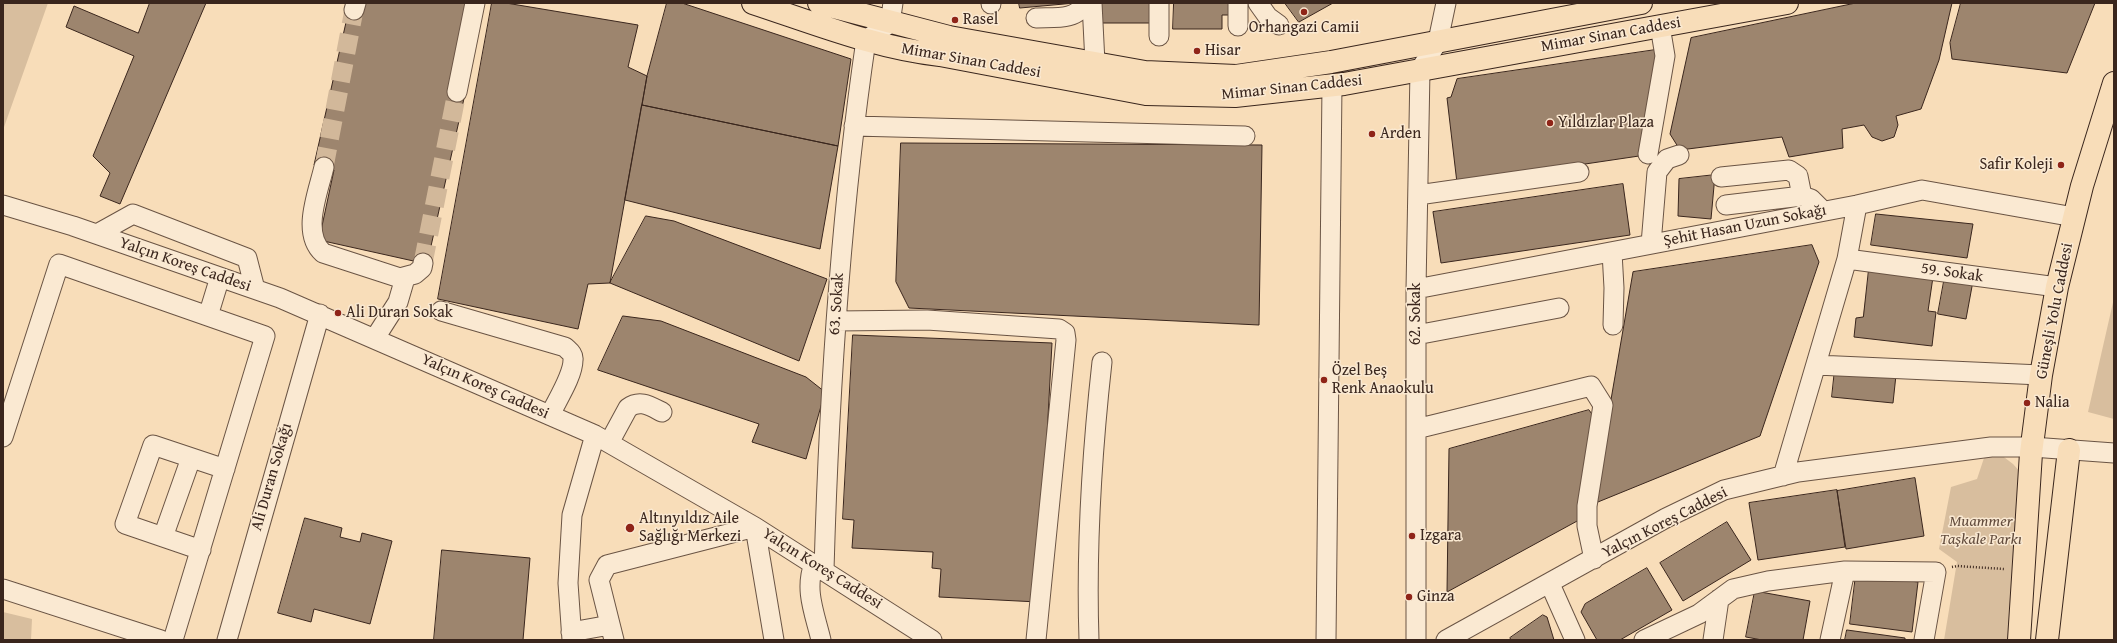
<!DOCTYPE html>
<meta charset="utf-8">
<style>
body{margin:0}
#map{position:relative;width:2117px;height:643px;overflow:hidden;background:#f8ddb9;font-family:"Gentium Book Plus",serif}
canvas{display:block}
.frame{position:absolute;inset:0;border:4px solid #3a261d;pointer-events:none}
</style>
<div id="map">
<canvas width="2117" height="643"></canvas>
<div class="frame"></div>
</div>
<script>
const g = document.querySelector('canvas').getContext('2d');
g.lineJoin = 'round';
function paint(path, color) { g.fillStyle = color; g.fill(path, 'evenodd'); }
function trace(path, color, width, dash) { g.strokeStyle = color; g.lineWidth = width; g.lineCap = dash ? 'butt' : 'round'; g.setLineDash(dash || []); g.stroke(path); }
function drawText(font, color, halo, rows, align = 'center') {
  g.font = font + ' "Gentium Book Plus",serif'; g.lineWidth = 3; g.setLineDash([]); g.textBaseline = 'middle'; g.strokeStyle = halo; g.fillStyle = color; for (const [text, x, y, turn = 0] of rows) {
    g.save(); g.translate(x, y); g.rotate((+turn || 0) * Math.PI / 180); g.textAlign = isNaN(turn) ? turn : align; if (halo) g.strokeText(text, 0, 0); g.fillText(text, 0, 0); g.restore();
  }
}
paint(new Path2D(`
 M3,3H48L3,130Z
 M2114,298V419L2088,412Z
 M1996,451L2013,464L2024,476L2009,640H1944L1957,562L1939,549L1951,487L1977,479L1986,452Z
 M3,612L32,619L31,640H3Z`), '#d8be9e');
const building = new Path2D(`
 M150,3H206L120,204L100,196L110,173L93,156L134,56L66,27L74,6L138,33Z
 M360,3H469L465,94L427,264L319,240L334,170L314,165L349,9Z
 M492,3H506L638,25L628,67L647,76L610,283L588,284L578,329L438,299Z
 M667,3H682L851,59L838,146L642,105L647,76Z
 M1019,3H1075L1020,8Z
 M1099,3H1150V23H1099Z
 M1174,3H1232L1231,15H1222V29H1173Z
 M1285,3H1333L1299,22Z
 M1856,3H1952L1939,60L1921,109L1896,116L1898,125L1894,137L1882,141L1872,137L1864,125L1842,129L1843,148L1789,157L1782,137L1680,150L1670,134L1691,38Z
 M1961,3H2095L2067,73L1952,59L1950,43Z
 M1662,49L1647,147L1639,156L1457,183L1447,98L1451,97L1457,79Z
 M642,105L838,146L820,249L625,200Z
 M901,143L1262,145L1259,325L909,308L896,282Z
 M1715,175L1711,219L1678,216L1679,179Z
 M1623,184L1630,235L1441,263L1433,212Z
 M1876,214L1973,224L1967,258L1871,245Z
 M646,216L674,221L827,279L799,361L610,283Z
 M1812,245L1819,262L1760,436L1593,504L1633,272Z
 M1869,269L1933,277L1928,311L1936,312L1932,346L1854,337L1856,318L1863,317Z
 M1945,276L1973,281L1966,319L1938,314Z
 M623,316L661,321L806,377L825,392L806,459L752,442L759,424L598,370Z
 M853,335L1052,343L1038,602L939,597L941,569L932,568L933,552L852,548L854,520L843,519Z
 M1835,369L1896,375L1893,403L1832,397Z
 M1589,410L1594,417L1579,520L1447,592L1449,449Z
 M1915,478L1924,536L1846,549L1837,491Z
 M1837,490L1845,547L1758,560L1749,503Z
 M305,518L342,528L340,537L360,542L362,533L392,541L370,624L314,609L311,622L278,613Z
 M1727,522L1751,560L1683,601L1660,563Z
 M442,550L530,558L523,640H434Z
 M1647,568L1672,610L1620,640H1597L1581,612L1585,604Z
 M1856,574L1918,582L1912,632L1850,624Z
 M1755,591L1810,601L1803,640H1762L1746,637Z
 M1543,615L1547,617L1554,640H1511L1510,638Z
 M1847,630L1905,638V640H1845Z`);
paint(building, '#9d856e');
trace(building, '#3a261d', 1);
trace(new Path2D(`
 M324,167L354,10
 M423,263L457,92`), '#d2b89a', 19, [19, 10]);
const minor = new Path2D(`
 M1092,3L1095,63
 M1258,3L1268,17L1279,25
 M991,4V3
 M354,10L356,3
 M1036,18C1052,17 1078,21 1084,3
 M1238,26V3
 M1159,36V3
 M457,92L475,3
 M854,126L1245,136
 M1648,154L1665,56L1660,26
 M324,167C318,193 301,233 323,253L400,278L415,274L422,268L423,263
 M1721,177L1789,170L1798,176L1802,196
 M1418,195L1579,172
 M3,205L73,226L280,298L595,435L755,527L932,640
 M1726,205L1802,196L1811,199L1823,211
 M97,234L133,214L247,258L255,289
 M1651,244L1657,172L1667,159L1679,155
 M1612,252L1614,288L1613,325
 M1847,259L2057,287
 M1416,289L1857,205L1922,190L2074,217
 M441,311L565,347C569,351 574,354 573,360C573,376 557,400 550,415
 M208,316L220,277
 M836,321L927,320L1059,329L1065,333L1066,340L1036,640
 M1416,335L1559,308
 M375,338L398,302L405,278
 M1816,365L2041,375
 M1416,429L1591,386L1603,405L1587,506V526L1594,559
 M3,437L59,264L265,336L173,640
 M609,443L628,408C640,399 650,406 662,412
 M1783,476L1847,259L1857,205
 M163,537L191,458
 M201,550L125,524L153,445L225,469
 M814,564C804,590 815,614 821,640
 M824,570C829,393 840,216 866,40L890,23L893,3
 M1550,584L1575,640
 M3,589L161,640
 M571,632L610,625
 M227,640L320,314
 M572,640L568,583L572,515L595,435
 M614,640L599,580L607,565L755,527L774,640
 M1089,640C1086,550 1092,452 1102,362
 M1326,640L1332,85
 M1416,640V289L1420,70L1438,41L1446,3
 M1446,640L1666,518L1724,490L1798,472L1991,447H2032L2114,453
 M1644,640L1699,614L1733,589L1768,581L1845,571L1936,572L1924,640
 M1713,640L1719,599
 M1830,640L1845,571`);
const major = new Path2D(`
 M753,3C814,23 876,48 940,55L1146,94L1235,96L1344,84L1787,3
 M819,3L949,37L1145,72L1236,76L1331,62L1641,3
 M2019,640L2031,453L2041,375L2057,287L2082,186L2114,83
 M2047,640L2069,450`);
trace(minor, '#6a5444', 21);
trace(major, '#3a261d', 24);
trace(new Path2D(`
 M1952,567L1957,566L2004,569`), '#3a261d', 2.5, [1, 2]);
trace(minor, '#fae9d2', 19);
trace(major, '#f8ddb9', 22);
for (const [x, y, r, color] of [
 [1304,12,4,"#8f2418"],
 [955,20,4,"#8f2418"],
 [1197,51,4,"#8f2418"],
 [1550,123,4,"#8f2418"],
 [1372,134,4,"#8f2418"],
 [2061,165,4,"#8f2418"],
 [338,313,4,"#8f2418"],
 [1324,380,4,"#8f2418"],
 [2027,403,4,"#8f2418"],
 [630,528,5,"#8f2418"],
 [1412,536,4,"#8f2418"],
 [1409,597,4,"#8f2418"]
]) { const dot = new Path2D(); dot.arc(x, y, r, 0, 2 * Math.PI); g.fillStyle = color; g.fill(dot); trace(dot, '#fae9d2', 1.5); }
drawText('16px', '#3a261d', '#fae9d2', [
 ["Rasel",963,20],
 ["Orhangazi Camii",1304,28,"center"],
 ["Hisar",1205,51],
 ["Yıldızlar Plaza",1558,123],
 ["Arden",1380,134],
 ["Safir Koleji",2053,165,"right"],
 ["Ali Duran Sokak",346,313],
 ["Özel Beş",1332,371],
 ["Renk Anaokulu",1332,389],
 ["Nalia",2035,403],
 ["Altınyıldız Aile",639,519],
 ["Sağlığı Merkezi",639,537],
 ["Izgara",1420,536],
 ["Ginza",1417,597]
], 'left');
drawText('16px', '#3a261d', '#fae9d2', [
 ["Mimar Sinan Caddesi",1611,35,-10],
 ["Mimar Sinan Caddesi",971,61,10],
 ["Mimar Sinan Caddesi",1292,88,-6],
 ["Şehit Hasan Uzun Sokağı",1745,226,-11],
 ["Yalçın Koreş Caddesi",185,265,19],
 ["59. Sokak",1952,273,8],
 ["63. Sokak",837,304,-86],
 ["Güneşli Yolu Caddesi",2055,311,-79],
 ["62. Sokak",1416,314,-90],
 ["Yalçın Koreş Caddesi",485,387,24],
 ["Ali Duran Sokağı",272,477,-74],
 ["Yalçın Koreş Caddesi",1665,523,-27],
 ["Yalçın Koreş Caddesi",822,569,32]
]);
drawText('italic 16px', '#624c3d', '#fae9d2', [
 ["Muammer",1981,522],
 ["Taşkale Parkı",1981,540]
]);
</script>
